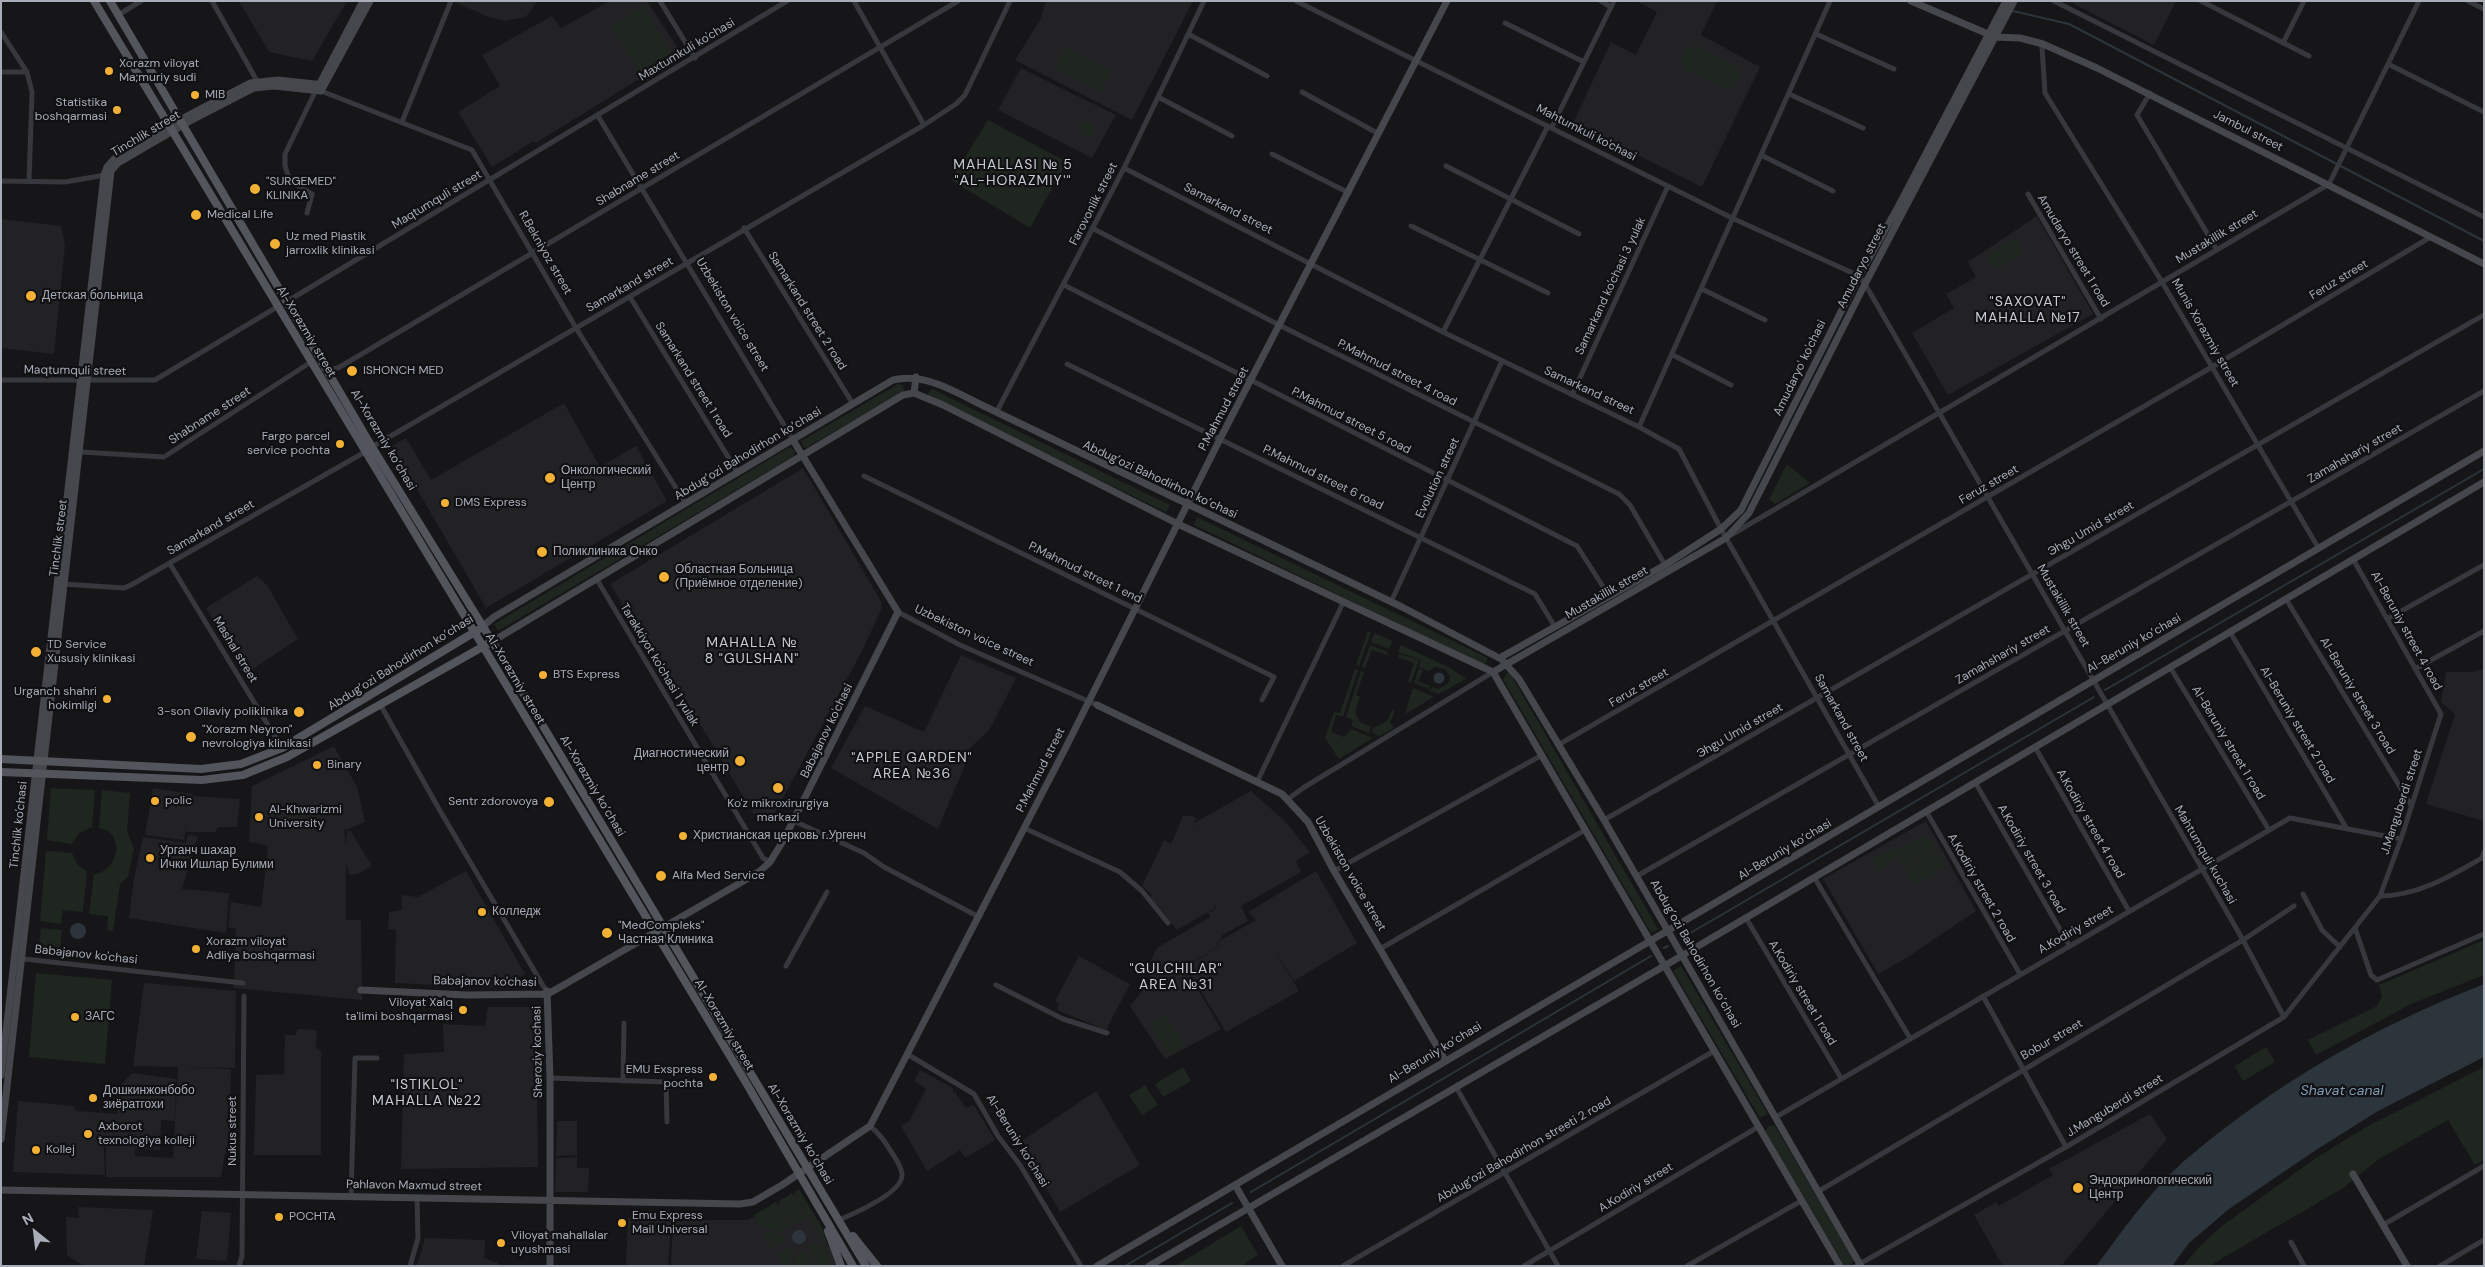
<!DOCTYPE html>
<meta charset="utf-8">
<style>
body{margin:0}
#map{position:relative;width:2485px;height:1267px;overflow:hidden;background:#161618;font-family:"DM Sans",sans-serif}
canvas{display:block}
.frame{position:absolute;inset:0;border:2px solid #a8adb8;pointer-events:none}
.north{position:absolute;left:10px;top:1207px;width:50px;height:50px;-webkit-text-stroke:4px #111113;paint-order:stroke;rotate:331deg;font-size:14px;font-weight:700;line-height:20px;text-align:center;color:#a8adb8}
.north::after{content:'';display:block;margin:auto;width:18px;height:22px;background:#a8adb8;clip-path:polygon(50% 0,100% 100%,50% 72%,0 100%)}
</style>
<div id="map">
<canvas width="2485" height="1267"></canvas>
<div class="frame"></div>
<div class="north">N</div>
</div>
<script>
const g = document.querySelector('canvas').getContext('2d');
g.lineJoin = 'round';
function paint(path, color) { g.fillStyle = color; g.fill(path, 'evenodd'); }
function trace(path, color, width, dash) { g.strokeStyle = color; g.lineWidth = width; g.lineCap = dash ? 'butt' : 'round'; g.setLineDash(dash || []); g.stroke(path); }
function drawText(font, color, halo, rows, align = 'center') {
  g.font = font + ' "DM Sans",sans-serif'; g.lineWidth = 4.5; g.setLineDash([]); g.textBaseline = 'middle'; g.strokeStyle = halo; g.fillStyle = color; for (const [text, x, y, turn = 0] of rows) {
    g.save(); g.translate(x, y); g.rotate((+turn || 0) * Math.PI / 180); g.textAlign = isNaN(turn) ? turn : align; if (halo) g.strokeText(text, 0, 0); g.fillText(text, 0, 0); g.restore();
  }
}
paint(new Path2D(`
 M239,1H347L312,61L269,52Z
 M452,1H537L526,17L505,21L486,16Z
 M610,1H647L681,53L536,143L534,141L492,167L458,112L500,86L482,55L552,16L561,28Z
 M1046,1H1193L1132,120L1015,60L1040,20Z
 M1637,1H1717L1701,35L1760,67L1702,187L1573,123L1611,42L1636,55L1657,12Z
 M2068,1H2176L2154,45Z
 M1021,68L1116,115L1092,158L998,110Z
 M2037,216L2093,314L1948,395L1912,333L1954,308L1946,294L1976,277L1968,262Z
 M1,219L61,226L65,245L54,354L1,348Z
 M564,403L600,467L636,446L667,501L486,608L392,446L406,438L431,480Z
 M803,468L882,603L881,610L863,649L769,824L753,813L672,677L668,679L610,584Z
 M257,576L267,585L298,639L245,674L206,608Z
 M961,655L1016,678L990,729L967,751L970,753L938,829L831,768L865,706L924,732Z
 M2484,669V821L2426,804L2455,714L2441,702L2446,672H2473Z
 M334,746L357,787L365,822L346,830L344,828L346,845L347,833L350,830L372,866L358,874L349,875L346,863V920H361L362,1000L234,988L236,929L228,927L231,902L261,907L268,850L267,845L249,842L252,786Z
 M153,788L192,794V796L240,799L237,827H218L215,832H186L187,823L184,840L145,835Z
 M1251,791L1285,821L1310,852L1296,861L1301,872L1241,906L1248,921L1221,936L1222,939L1217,942L1219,946L1185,967L1221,1029L1165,1059L1130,1006L1152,979L1146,971L1157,948L1210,917L1208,913L1217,908L1214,904L1215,908L1177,930L1150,897L1152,895L1142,886L1164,840L1171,844L1183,816H1192L1197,819L1193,822L1199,833L1194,823Z
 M1926,821L1976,911L1908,957L1878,974L1823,879Z
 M188,835L198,836L182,889L229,893L226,933L129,918L134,878L143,837L186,843Z
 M466,871L525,974L501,988L395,983L396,930L388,929L389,912L402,910V895L418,897Z
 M1316,871L1357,943L1294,981L1271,945L1299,991L1226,1032L1186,967L1220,946L1218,942L1256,920L1248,912Z
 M1079,956L1130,984L1106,1030L1057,1010L1059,1004L1055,1001Z
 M144,983L236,991L235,1068L182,1067L231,1069L229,1153H225L221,1177H106V1147H104L105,1175L13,1172L18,1101L73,1106L77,1111L117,1114L121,1085L132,1073L176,1079L175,1121L161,1120L160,1150L135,1149V1156L173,1158L178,1067L133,1066Z
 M488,1007H536L538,1167L401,1169L404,1054L444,1052L443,1024L485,1026Z
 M297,1029L317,1030L316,1048L321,1051V1155H254L256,1075L284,1074L285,1035H296Z
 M920,1070L953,1088V1092H955L966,1108L974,1105L995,1140L965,1158L960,1150L927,1171L901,1126L910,1120L926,1089L914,1081Z
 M1096,1091L1140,1165L1060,1212L1020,1142Z
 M2150,1114L2167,1139L2061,1266H2003L1974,1215L1996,1202L1999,1206L2053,1175L2049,1169Z
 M557,1121H577V1155L556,1156Z
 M577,1157V1168H589L588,1192H555L556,1158Z
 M798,1193L840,1266H671L673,1220H748Z
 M78,1207L153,1210L144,1266H84L67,1255L66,1217L79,1218Z
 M202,1211L231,1213L227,1261L196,1259Z
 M628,1218L671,1220L668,1266H626Z
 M425,1238L485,1240L484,1258L498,1263V1266H417Z`), '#222225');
paint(new Path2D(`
 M643,6L671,53L639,72L611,25Z
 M1698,46L1736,67L1740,76L1735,86L1725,89L1685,68L1681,58L1686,48Z
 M1066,47L1112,70L1100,92L1055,68Z
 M988,120L1067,162L1030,228L951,180Z
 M1079 129a8 8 0 1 1 16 0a8 8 0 1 1-16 0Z
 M2015,239L2023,253L1995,270L1986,256Z
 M898,384L903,385L904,391L806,448L804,447L801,441Z
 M933,389L950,398L1170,505L1166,512L928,397V393Z
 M790,447L795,451L794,456L498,631L494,624Z
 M1787,464L1810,483L1775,504L1769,499Z
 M1197,517L1488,658L1484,665L1194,525Z
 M1368,631L1371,632L1359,666L1356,665Z
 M1374,633L1393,641L1389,649L1371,642Z
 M1370,645L1388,652L1387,655L1372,650L1365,668L1362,667Z
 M1401,645L1450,668L1466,679L1439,694L1430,691L1432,687L1438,689L1448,684L1450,676L1445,669L1435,667L1429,671L1419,667L1421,660L1398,652Z
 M1399,654L1419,660L1411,683L1408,682L1414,663L1398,657Z
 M1419,668L1423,670L1418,681L1430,686L1429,689L1414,683Z
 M1355,669L1358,670L1343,717L1336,715L1331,732L1344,737L1351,729L1373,738L1339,759L1325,738L1334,712L1340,713Z
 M1361,671L1364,672L1356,695L1360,697L1355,712L1360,722L1371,727L1369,733L1351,726L1353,720L1346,717Z
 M1508,672L1510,673L1658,929L1653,932L1650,931L1503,679Z
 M1413,688L1434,697L1405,714Z
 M1392,710L1395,711L1390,722L1394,728L1379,736L1372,733L1373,728L1387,721Z
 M51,788L95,790L92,827L79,833L72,844L47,840Z
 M102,790L130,793L127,832L134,848L128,877L120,884L113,931L107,930L108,916L89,914L94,874C119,872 126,832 99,828Z
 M1927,834L1936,849L1904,867L1896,852Z
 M1892,848L1898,858L1878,870L1872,859Z
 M46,851L72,853L77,864L87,872L83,912L63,910L61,924L40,921Z
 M1937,851L1946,866L1914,884L1905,869Z
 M41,928L62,930L60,947L39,945Z
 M2484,940V975L2411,1004L2316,1055L2308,1040L2377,1006L2382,996L2379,985Z
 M1681,966L1768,1114L1760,1118L1673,971Z
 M36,973L112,980L105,1064L29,1057Z
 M1165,1015L1184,1046L1169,1055L1150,1024Z
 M2266,1047L2275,1062L2243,1081L2235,1066Z
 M1183,1067L1191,1081L1163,1097L1155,1084Z
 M2484,1067V1160L2475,1165L2448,1120L2379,1159L2343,1188L2209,1266H2183L2200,1246L2222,1226L2316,1158L2366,1127Z
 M1145,1085L1158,1105L1142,1115L1129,1095Z
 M1769,1126H1775L1854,1260L1851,1265H1844L1765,1131Z
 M799,1189L823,1229L828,1250L794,1192Z
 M792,1193L806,1217L793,1225L779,1201Z
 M776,1202L791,1226L781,1232L761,1227L754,1215Z
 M1241,1226L1258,1255L1241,1266H1175Z
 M763,1230L780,1234L786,1242L772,1248Z
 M820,1241L832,1266H819L808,1248Z
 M788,1247L793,1255L791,1266H783L776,1254Z
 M805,1251L813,1264L794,1266L796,1256Z`), '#1e261f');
paint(new Path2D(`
 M1433.5 678a5.5 5.5 0 1 1 11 0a5.5 5.5 0 1 1-11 0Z
 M70 931a8 8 0 1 1 16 0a8 8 0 1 1-16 0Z
 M2484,984V1057L2378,1111L2316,1150L2229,1209L2189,1243L2172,1266H2096C2123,1230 2150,1191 2184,1161C2276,1083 2372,1028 2484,984Z
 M792 1237a7 7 0 1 1 14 0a7 7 0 1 1-14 0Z`), '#2c353c');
trace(new Path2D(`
 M1995,1L1996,2
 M2013,11L2069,24L2484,241
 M2105,690L2484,469
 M1687,935L2094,697
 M1664,948L1668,946
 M1251,1192L1651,956
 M1125,1266L1232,1203`), '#2c353c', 2);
trace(new Path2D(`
 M212,1L257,81
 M660,1L695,58
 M854,1L924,125
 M1296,1L1732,218L1859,276L1865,284L2243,940L2284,1017
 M1601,1L1611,7
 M2054,1L2484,217
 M2201,1L2309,56
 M2468,1L2484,9
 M118,15L141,1
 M1505,23L1584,62
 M1,32L27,72L32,92L29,182
 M1816,34L1894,69
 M1190,35L1267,76
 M2283,43L2304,1
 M2042,47L2045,93L2162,282L2319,549
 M2388,64L2484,112
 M1,72H27
 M321,91L472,150L576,328L686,504
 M1302,92L1379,134
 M2150,93L2137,115L2217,250
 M1789,94L1863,128
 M1158,97L1232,136
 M598,116L793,440
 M402,122L451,1
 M1552,127L1614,1
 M1272,154L1349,193
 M1761,155L1833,191
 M1446,166L1579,234
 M1124,168L1443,332L1639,427L1679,449L1721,529L1879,807
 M1,181L65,182L105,175
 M2028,194L2101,319
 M307,213L312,194L290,181L285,166V154L316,90
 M1411,226L1548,293
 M744,228L853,404
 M1092,228L1279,325L1619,494L1630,505L1665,565
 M1064,285L1577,546L1609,596
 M1702,289L1765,320
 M630,297L738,473
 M286,302L787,1
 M1443,332L1548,126
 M1673,355L1731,385
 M1067,364L1535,594L1555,627
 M328,370L338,368L958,1
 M1,380H155L277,307
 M1572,395L1668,186
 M996,413L1124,168L1204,1
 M1639,427L1830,1
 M372,447L924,125L956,104L965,95L1010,1
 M81,452L164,457L311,362
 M864,476L1274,677L1262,700
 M1731,535L2329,184L2419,1
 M170,564L282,748
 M596,578L763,858L770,862
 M63,584L124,588L131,585L365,452
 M2286,599L2411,805
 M1391,602L1502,361
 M898,612L960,645L1097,705
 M2387,619L2484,565
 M2230,632L2347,829
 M2170,667L2269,830
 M2415,669L2484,631
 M380,704L439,809L545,989
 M1558,745L2212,367L2429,238
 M2035,747L2129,911
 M1257,782L1343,603
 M1975,782L2069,945
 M1288,799L1303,788L1493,672
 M1926,811L2020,974
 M1604,820L2484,315
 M794,821L864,853L884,867L979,917
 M1024,828L1120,872L1142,891L1168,923
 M1334,871L1542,755
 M1637,876L2484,391
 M1814,877L1910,1038
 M2303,894L2322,930L2340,947
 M2380,896C2417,896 2451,876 2482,858L2484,852
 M1746,918L1841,1078
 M2355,928L2371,975L2377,980L2484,934
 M1380,949L1585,830
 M15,958L243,983
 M786,966L827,892
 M996,985L1063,1019L1107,1033
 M1983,996L2066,1147
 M907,1054L974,1094L998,1136L1020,1165L1081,1266
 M550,1078L666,1082L667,1122
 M623,1081L624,1023
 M1456,1087L1558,1266
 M1776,1117L2290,818L2401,839
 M1819,1191L2243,940L2294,906
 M351,1196L355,1058H377
 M839,1220C853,1214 904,1192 902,1174C901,1166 896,1159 892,1153C885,1142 880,1134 870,1126
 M2383,1225L2484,1166
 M2291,1242L2304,1266
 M239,1266L242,1256L244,996
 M410,1266L418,1238L417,1197
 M1343,1266L1714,1051
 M1524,1266L1758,1127
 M1687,1266L1801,1201
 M1856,1266L2066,1147L2284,1017L2380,896L2401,839L2441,714L2353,559
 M2440,1266L2484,1240`), '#37383d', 5);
trace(new Path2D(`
 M1911,1L1995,37L2020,38L2043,44L2097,68L2484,264
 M319,85L363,1
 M914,393L916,377
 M483,626L494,617L893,380C927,372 958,394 988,408L1402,607L1501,659L1503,656L1665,565L1721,529L1741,510L1859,276L1898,207L2006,1
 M493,641L903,395L914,393L943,405L1178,524L1493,672L1840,1266
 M1503,661L1519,679L1604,820L1861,1266
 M1493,672L1726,538L1749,513L1865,284L2014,1
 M1097,705L1282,794L1308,822L1334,871L1445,1060
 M361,990L467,995L548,994L740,883L760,871L770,862L783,841L898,612L793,440
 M547,991L550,1078V1266
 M1,1075L104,175L107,167L114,159L187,116L250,83L278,80L324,85
 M1,1139L111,171L118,163L190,121L254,88L274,86L321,91L370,1
 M2353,1174L2407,1266
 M1235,1185L1282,1266
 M1,1190L740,1204L753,1202L782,1185L870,1126L1064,751L1220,439L1447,1
 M1097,1266L2484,451
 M1149,1266L1683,955L2484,482`), '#45474d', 7);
trace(new Path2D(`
 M94,1L745,1081L853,1266
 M110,1L372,447L500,654L866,1266
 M1,759L201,769L241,764L282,748L478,630
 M1,772L202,780L243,775L287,757L493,641
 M828,1231L841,1266
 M853,1236L877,1266`), '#53555c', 8);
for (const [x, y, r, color] of [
 [109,71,5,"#f2b134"],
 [195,95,5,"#f2b134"],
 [117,110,5,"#f2b134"],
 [255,189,6,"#f2b134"],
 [196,215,6,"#f2b134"],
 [275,244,6,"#f2b134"],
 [31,296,6,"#f2b134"],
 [352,371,6,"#f2b134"],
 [340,444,5,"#f2b134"],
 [550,478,6,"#f2b134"],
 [445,503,5,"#f2b134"],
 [542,552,6,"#f2b134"],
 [664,577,6,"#f2b134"],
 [36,652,6,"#f2b134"],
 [543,675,5,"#f2b134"],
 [107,699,5,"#f2b134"],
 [299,712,6,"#f2b134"],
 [191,737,6,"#f2b134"],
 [740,761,6,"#f2b134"],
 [317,765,5,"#f2b134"],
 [778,788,6,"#f2b134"],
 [155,801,5,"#f2b134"],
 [549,802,6,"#f2b134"],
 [259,817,5,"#f2b134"],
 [683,836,5,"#f2b134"],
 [150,858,5,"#f2b134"],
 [661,876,6,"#f2b134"],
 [482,912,5,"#f2b134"],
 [607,933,6,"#f2b134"],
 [196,949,5,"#f2b134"],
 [463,1010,5,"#f2b134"],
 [75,1017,5,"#f2b134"],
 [713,1077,5,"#f2b134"],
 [93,1098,5,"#f2b134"],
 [88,1134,5,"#f2b134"],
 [36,1150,5,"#f2b134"],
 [2078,1188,6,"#f2b134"],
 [279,1217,5,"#f2b134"],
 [622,1223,5,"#f2b134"],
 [501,1243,5,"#f2b134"]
]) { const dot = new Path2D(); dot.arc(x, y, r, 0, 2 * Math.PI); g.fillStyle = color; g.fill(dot); trace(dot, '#111113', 2); }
drawText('12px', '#a8adb8', '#111113', [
 ["Mаxtumkuli ko'chasi",687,50,-31],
 ["Jambul street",2248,131,27],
 ["Mahtumkuli ko'chasi",1586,133,27],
 ["Tinchlik street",146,134,-31],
 ["Shabname street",638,179,-31],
 ["Maqtumquli street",437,200,-31],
 ["Farovonlik street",1094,204,-63],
 ["Samarkand street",1228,209,27],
 ["Mustakillik street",2217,237,-31],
 ["Amudaryo street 1 road",2073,251,59],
 ["R.Bekniyoz street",545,253,60],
 ["Amudaryo street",1862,266,-63],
 ["Feruz street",2339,280,-31],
 ["Samarkand street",630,285,-30],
 ["Samarkand ko'chasi 3 yulak",1611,286,-65],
 ["Samarkand street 2 road",807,311,58],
 ["Uzbekiston voice street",732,315,59],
 ["Al-Xorazmiy street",306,332,59],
 ["Munis Xorazmiy street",2205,333,60],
 ["Amudaryo' ko'chasi",1800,368,-64],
 ["Maqtumquli street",75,371,1],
 ["P.Mahmud street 4 road",1397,373,27],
 ["Samarkand street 1 road",693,380,58],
 ["Samarkand street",1589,391,25],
 ["P.Mahmud street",1224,409,-62],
 ["Shabname street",210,416,-33],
 ["P.Mahmud street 5 road",1351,421,27],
 ["Al-Xorazmiy ko’chasi",383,440,59],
 ["Abdug’ozi Bahodirhon ko’chasi",748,454,-31],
 ["Zamahshariy street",2355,454,-30],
 ["P.Mahmud street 6 road",1323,478,26],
 ["Evolution street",1438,478,-65],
 ["Abdug’ozi Bahodirhon ko’chasi",1160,480,25],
 ["Feruz street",1989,485,-30],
 ["Samarkand street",211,528,-30],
 ["Эhgu Umid street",2091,529,-30],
 ["Tinchlik street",59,538,-83],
 ["P.Mahmud street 1 end",1085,573,26],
 ["Mustakillik street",1607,593,-30],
 ["Mustakillik street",2063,606,60],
 ["Al-Beruniy street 4 road",2406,631,61],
 ["Uzbekiston voice street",974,636,25],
 ["Al-Beruniy ko’chasi",2134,644,-30],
 ["Mashal street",235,650,59],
 ["Zamahshariy street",2003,655,-30],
 ["Abdug’ozi Bahodirhon ko’chasi",401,663,-32],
 ["Tarakkiyot ko'chasi 1 yulak",659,665,59],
 ["Al-Xorazmiy street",515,679,59],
 ["Feruz street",1639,688,-30],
 ["Al-Beruniy street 3 road",2357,696,59],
 ["Samarkand street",1841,718,61],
 ["Al-Beruniy street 2 road",2297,725,59],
 ["Babajanov ko'chasi",827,731,-64],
 ["Эhgu Umid street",1740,731,-30],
 ["Al-Beruniy street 1 road",2228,743,59],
 ["P.Mahmud street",1041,770,-63],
 ["Al-Xorazmiy ko’chasi",592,786,59],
 ["J.Manguberdi street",2402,802,-72],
 ["A.Kodiriy street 4 road",2090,824,60],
 ["Tinchlik ko'chasi",19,825,-84],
 ["Al-Beruniy ko’chasi",1785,850,-31],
 ["Mahtumquli kuchasi",2205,855,60],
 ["A.Kodiriy street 3 road",2031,859,60],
 ["Uzbekiston voice street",1350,874,60],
 ["A.Kodiriy street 2 road",1981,888,60],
 ["A.Kodiriy street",2076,930,-30],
 ["Abdug’ozi Bahodirhon ko’chasi",1695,954,60],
 ["Babajanov ko'chasi",86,955,6],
 ["Babajanov ko'chasi",485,982,1],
 ["A.Kodiriy street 1 road",1802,993,59],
 ["Al-Xorazmiy street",724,1025,59],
 ["Bobur street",2052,1040,-30],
 ["Sheroziy kochasi",538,1052,-91],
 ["Al-Beruniy ko’chasi",1435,1053,-31],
 ["J.Manguberdi street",2115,1106,-31],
 ["Nukus street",233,1131,-90],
 ["Al-Xorazmiy ko’chasi",800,1134,59],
 ["Al-Beruniy ko’chasi",1017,1141,58],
 ["Abdug’ozi Bahodirhon streeti 2 road",1524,1150,-30],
 ["Pahlavon Maxmud street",414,1186,1],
 ["A.Kodiriy street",1636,1188,-31]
]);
drawText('12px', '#a8adb8', '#111113', [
 ["Xorazm viloyat",119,64],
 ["Ma;muriy sudi",119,78],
 ["MIB",205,95],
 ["Statistika",107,103,"right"],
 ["boshqarmasi",107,117,"right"],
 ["\"SURGEMED\"",266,182],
 ["KLINIKA",266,196],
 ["Medical Life",207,215],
 ["Uz med Plastik",286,237],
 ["jarroxlik klinikasi",286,251],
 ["Детская больница",42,296],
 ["ISHONCH MED",363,371],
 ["Fargo parcel",330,437,"right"],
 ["service pochta",330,451,"right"],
 ["Онкологический",561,471],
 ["Центр",561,485],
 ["DMS Express",455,503],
 ["Поликлиника Онко",553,552],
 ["Областная Больница",675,570],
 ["(Приёмное отделение)",675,584],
 ["TD Service",47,645],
 ["Xususiy klinikasi",47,659],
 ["BTS Express",553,675],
 ["Urganch shahri",97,692,"right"],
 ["hokimligi",97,706,"right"],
 ["3-son Oilaviy poliklinika",288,712,"right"],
 ["\"Xorazm Neyron\"",202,730],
 ["nevrologiya klinikasi",202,744],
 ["Диагностический",729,754,"right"],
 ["центр",729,768,"right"],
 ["Binary",327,765],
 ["polic",165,801],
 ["Sentr zdorovoya",538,802,"right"],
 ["Ko'z mikroxirurgiya",778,804,"center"],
 ["markazi",778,818,"center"],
 ["Al-Khwarizmi",269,810],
 ["University",269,824],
 ["Христианская церковь г.Ургенч",693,836],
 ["Урганч шахар",160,851],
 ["Ички Ишлар Булими",160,865],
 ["Alfa Med Service",672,876],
 ["Колледж",492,912],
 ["\"MedCompleks\"",618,926],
 ["Частная Клиника",618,940],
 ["Xorazm viloyat",206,942],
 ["Adliya boshqarmasi",206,956],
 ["Viloyat Xalq",453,1003,"right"],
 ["ta'limi boshqarmasi",453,1017,"right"],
 ["ЗАГС",85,1017],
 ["EMU Exspress",703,1070,"right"],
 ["pochta",703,1084,"right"],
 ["Дошкинжонбобо",103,1091],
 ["зиёратгохи",103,1105],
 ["Axborot",98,1127],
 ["texnologiya kolleji",98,1141],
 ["Kollej",46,1150],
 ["Эндокринологический",2089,1181],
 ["Центр",2089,1195],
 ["Emu Express",632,1216],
 ["Mail Universal",632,1230],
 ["POCHTA",289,1217],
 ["Viloyat mahallalar",511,1236],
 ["uyushmasi",511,1250]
], 'left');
g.letterSpacing = '1px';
drawText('14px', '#c9ccd4', '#111113', [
 ["MAHALLASI № 5",1013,165],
 ["\"АL-HORAZMIY'\"",1013,181],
 ["\"SAXOVAT\"",2028,302],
 ["MAHALLA №17",2028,318],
 ["MAHALLA №",752,643],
 ["8 \"GULSHAN\"",752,659],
 ["\"APPLE GARDEN\"",912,758],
 ["AREA №36",912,774],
 ["\"GULCHILAR\"",1176,969],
 ["AREA №31",1176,985],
 ["\"ISTIKLOL\"",427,1085],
 ["MAHALLA №22",427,1101]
]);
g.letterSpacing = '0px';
drawText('italic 14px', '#7f9bb3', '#111113', [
 ["Shavat canal",2342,1091]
]);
</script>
